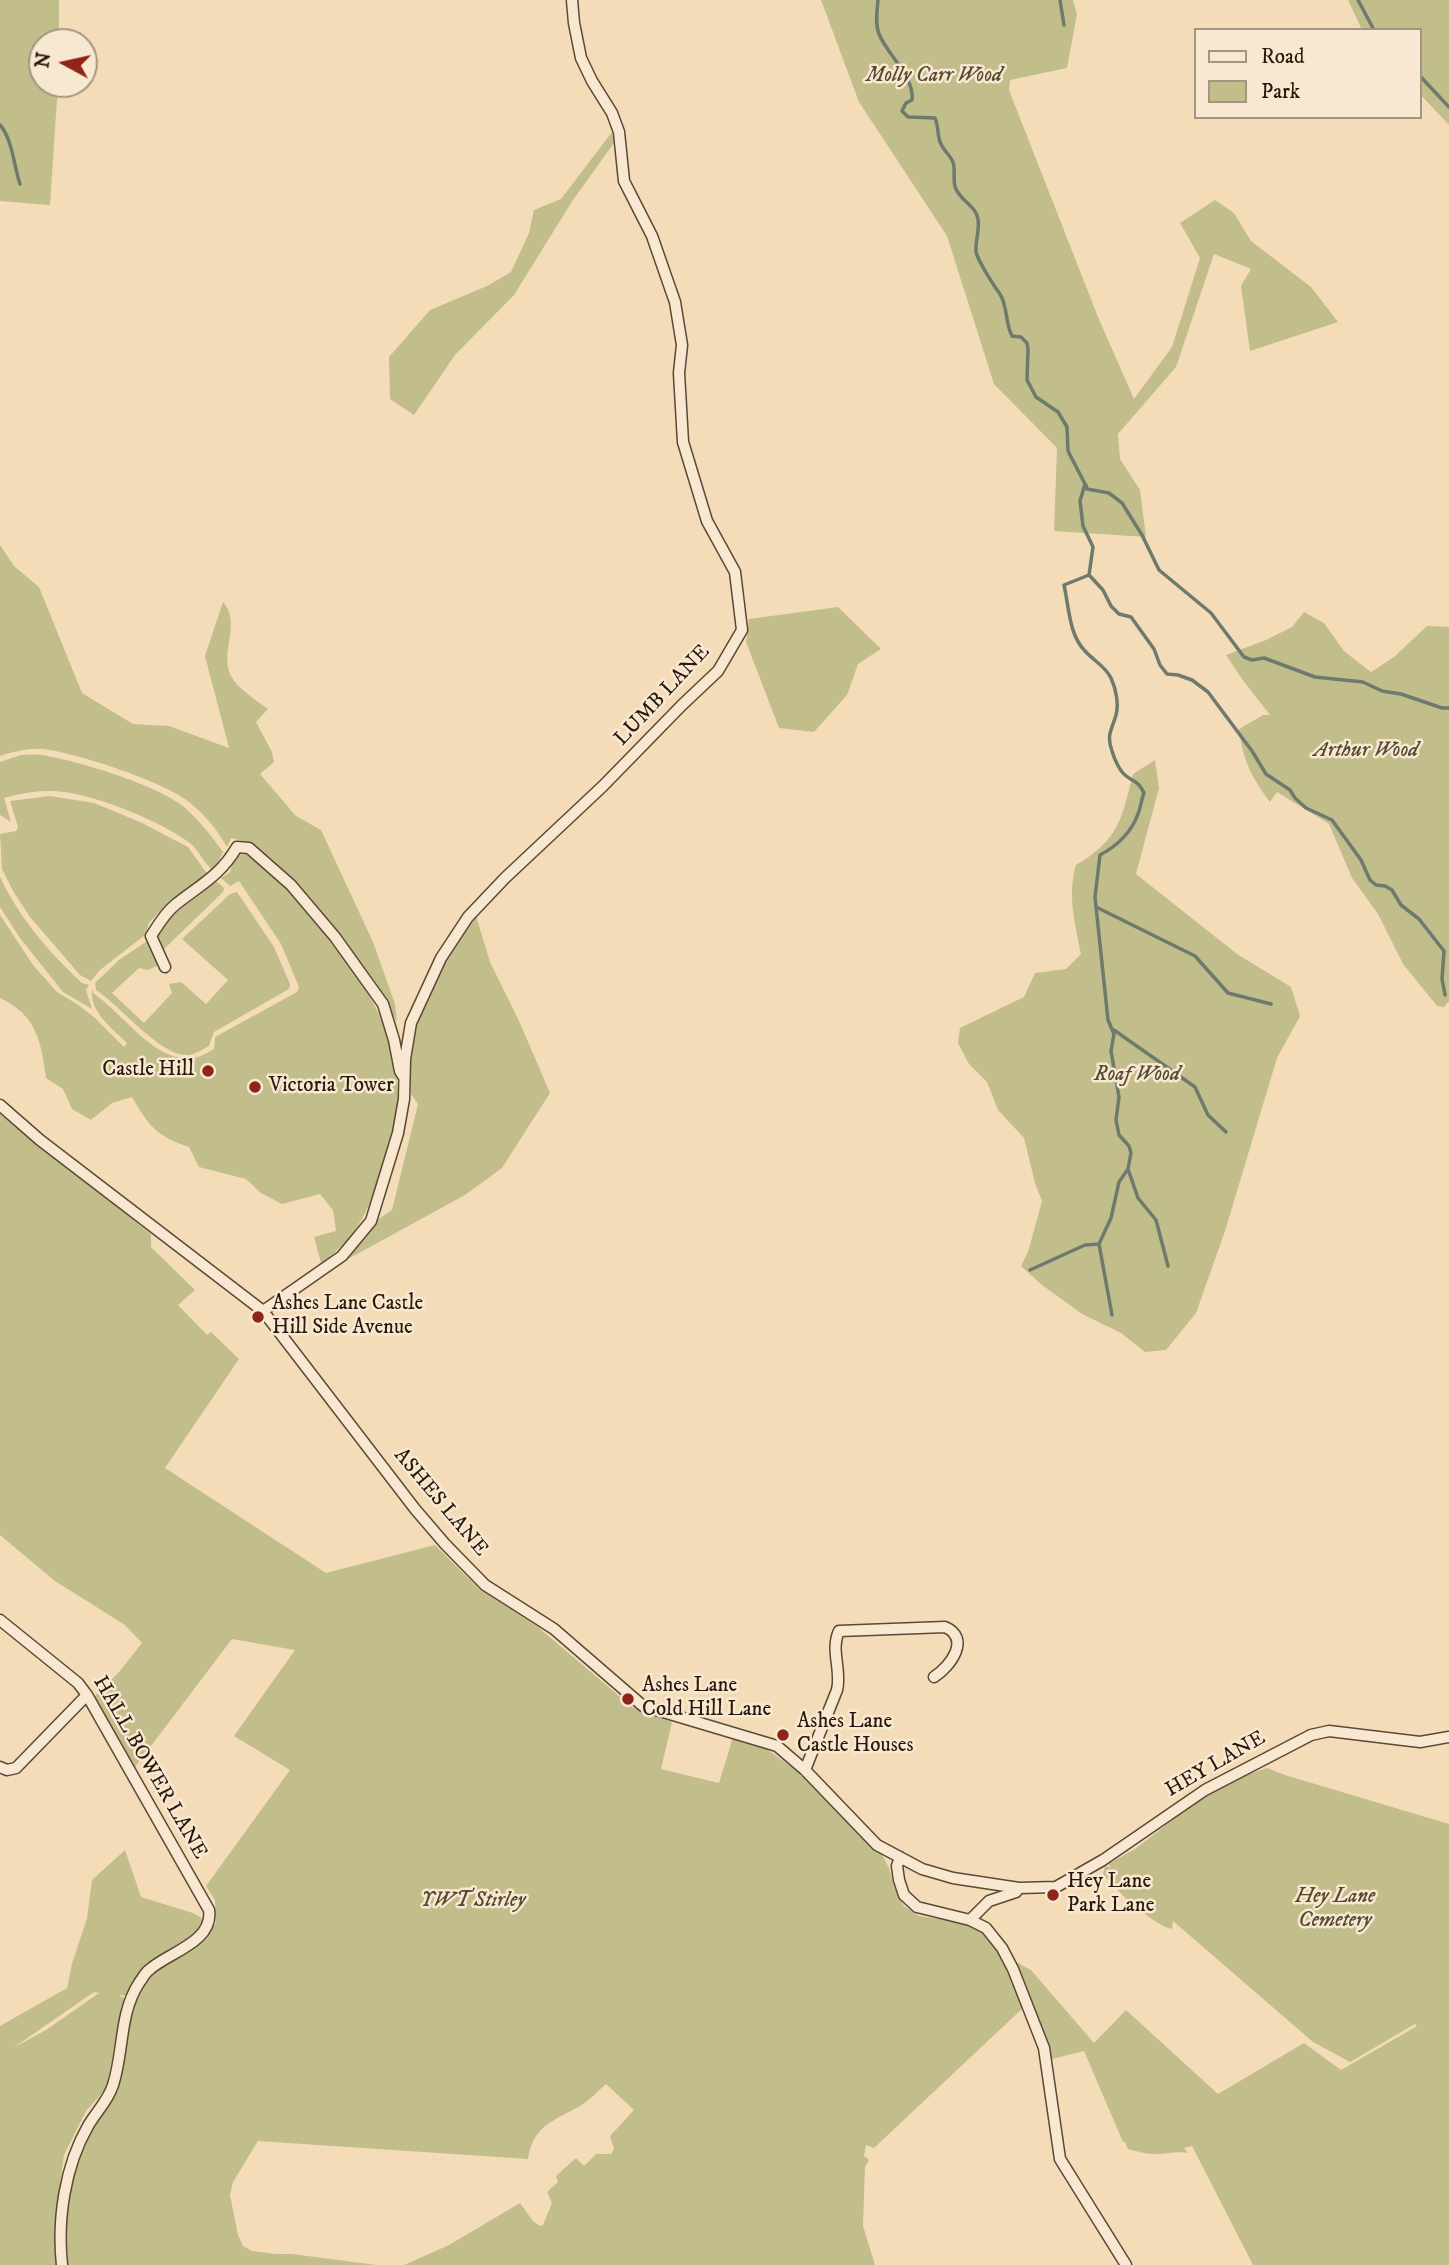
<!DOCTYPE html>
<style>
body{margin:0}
#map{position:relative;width:1449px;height:2265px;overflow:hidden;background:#f5dcb9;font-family:"IM FELL DW Pica",serif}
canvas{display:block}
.legend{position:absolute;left:1194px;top:28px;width:228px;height:91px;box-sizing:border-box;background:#f8e8d2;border:2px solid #a49582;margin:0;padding:9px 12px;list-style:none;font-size:21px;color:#271809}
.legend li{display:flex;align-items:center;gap:14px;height:35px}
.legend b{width:35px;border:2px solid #a49582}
.north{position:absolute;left:28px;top:28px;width:70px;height:70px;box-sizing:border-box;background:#f8e8d2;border:2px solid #a49582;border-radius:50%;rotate:278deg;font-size:19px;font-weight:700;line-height:28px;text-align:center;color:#271809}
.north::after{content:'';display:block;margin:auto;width:24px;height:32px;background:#8f2418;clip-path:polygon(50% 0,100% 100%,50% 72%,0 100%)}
</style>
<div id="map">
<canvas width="1449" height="2265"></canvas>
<ul class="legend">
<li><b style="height:9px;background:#f8e8d2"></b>Road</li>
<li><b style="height:19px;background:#c2be8b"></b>Park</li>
</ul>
<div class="north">N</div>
</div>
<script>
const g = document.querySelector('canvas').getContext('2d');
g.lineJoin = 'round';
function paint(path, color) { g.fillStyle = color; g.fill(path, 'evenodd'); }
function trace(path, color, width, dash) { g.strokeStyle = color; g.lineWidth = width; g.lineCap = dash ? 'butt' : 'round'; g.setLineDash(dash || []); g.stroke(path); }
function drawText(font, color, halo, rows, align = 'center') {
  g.font = font + ' "IM FELL DW Pica",serif'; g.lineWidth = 5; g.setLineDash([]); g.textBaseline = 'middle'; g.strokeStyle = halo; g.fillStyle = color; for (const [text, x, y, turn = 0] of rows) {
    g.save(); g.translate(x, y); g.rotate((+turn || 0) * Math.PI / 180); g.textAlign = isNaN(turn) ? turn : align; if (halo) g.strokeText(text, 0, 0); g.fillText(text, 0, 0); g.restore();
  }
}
paint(new Path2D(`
 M0,0H59V42H42V84H58L50,205L0,201Z
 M821,0H1073L1077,14L1067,68L1010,80L1009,90L1098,317L1134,399L1172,347L1200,258L1180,223L1215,200L1234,213L1251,241L1311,287L1338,322L1250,351L1241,286L1251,269L1214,254L1176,367L1118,434L1120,459L1140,490L1146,537L1054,531L1057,448L994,384L947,236L859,102Z
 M1348,0H1449V125L1419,93V30H1362Z
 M612,132L614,143L573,200L514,295L455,355L414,415L390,399L389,357L430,310L487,286L511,272L529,233L534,210L561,199Z
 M0,545L14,566L39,587L82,693L133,724L169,726L229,748L205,656L223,602C242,624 219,652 231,676C238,689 256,700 268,709L256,722L272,752L274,762L260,774L296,816L321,830L373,942L395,1004L397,1022L344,939L295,882L253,844L231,838L227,847C217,829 205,815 189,802C165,782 74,752 42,749C28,748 13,752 0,756Z
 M838,607L881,649L858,664L847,695L814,732L779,728L746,642L749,619Z
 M1304,612L1324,623L1344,651L1371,672L1394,657L1427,626L1449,627V1001L1444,1007L1437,1006L1403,964L1378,914L1352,878L1329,824L1277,792L1270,802C1251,776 1243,761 1239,729L1263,715H1270L1242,679L1226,655L1266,640L1292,627Z
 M21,755C28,755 35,754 42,755C76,760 153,784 180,804C196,816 211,835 223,852L214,871C202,862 200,851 190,843C159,820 86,790 48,791C33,791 19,794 4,798L11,822L0,815V762Z
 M1155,760L1159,788L1136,874L1237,954L1291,987L1300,1016L1277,1058L1225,1231L1196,1313L1166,1350L1145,1352L1121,1333L1082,1314L1042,1285L1021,1266L1028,1252L1042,1201L1035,1183L1024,1138L998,1110L987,1082L969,1064L958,1043L960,1028L1024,997L1035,973L1066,969L1081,954C1075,924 1067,895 1076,865C1119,840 1122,818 1133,774Z
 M50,796L94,803L140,822L188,847L208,875L161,910L149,923L145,935L100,970L91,981L80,975L30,917L13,891L2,869L0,834L16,831L18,827L10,801Z
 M246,854C260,865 275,875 287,888C338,939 395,1014 398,1089C399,1115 389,1142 382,1167C369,1210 359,1236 321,1263L314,1237L336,1231L333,1210L320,1194L282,1204L261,1193L246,1179L199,1167L189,1147C156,1136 149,1126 132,1097L112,1103L91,1120L72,1109L63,1089L46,1078C41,1040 36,1015 0,998V915L33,965L57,992L77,1004L95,1018L124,1047L127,1043C112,1028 89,1012 92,988L93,993C122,1012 155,1064 194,1058C201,1057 208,1052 214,1049L215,1037L297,992L299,987L281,944L239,881L230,886L221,878L230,872L235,855Z
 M0,877C20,919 49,952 82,983L89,985L86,990L92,1009L63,992L20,938L0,907Z
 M215,880L224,888L223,892L159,954L157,966L148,970L139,968L112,993L144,1023L172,993L169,984L181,982L206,1004L228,980L182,939L230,894L237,892L274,947L290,984L289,989L214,1032L209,1046C203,1049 196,1054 189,1055C161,1058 120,1005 96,990L95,983L119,960L156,935L177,910Z
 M476,916L490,962L520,1023L550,1093L502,1168L465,1195L348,1259L377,1220L392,1210L418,1104L411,1094L410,1041L431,991L449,956Z
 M0,1114L151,1234V1247L195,1290L178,1305L207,1335L211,1332L239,1359L165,1468L326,1573L435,1545L479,1589L538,1627L632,1707L672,1722L661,1769L719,1783L733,1737L758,1743L799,1772L866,1842L880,1851L889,1868L894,1887L904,1906L919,1916L971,1924L983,1932L997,1947L1010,1970L1024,2007L874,2148L866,2145L864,2156L869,2160L865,2167L863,2226L875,2265H404L449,2245L520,2203L533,2221L540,2226L543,2225L552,2203L547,2192L558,2182L556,2176L576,2158L584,2166L596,2154H611L614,2149L610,2136L634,2110L606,2084C598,2091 590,2100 580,2106C554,2121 533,2125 528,2159L258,2141L233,2182L230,2195L238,2235L243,2246L252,2251L276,2254H292L377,2265H68L66,2220L74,2168L80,2150L97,2118L111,2100L128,2017L135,1997L150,1976L197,1944L216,1923L215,1900L206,1886L290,1770L234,1736L295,1650L232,1639L132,1771L94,1697L119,1672L142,1643L125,1625L55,1581L0,1535Z
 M1267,1768L1285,1775L1449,1824V2265H1253L1192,2146L1184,2148L1188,2153C1177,2151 1169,2154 1158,2154C1147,2154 1138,2152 1128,2149L1125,2142H1123L1084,2051L1052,2059L1016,1962L1031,1970L1094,2043L1126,2010L1218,2094L1304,2043L1341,2070L1417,2026L1415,2024L1350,2062L1313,2042L1173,1921L1172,1929C1153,1925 1115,1890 1103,1874L1105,1866L1111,1867L1108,1864L1135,1849L1196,1802L1243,1776Z
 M125,1850L141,1897L193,1913L206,1921L186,1940L145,1967L129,1996L119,1995L128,2000L118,2030L107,2085L99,2097L86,2111L64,2155L58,2198V2265H0V2026L67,1988L72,1964L87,1918L92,1880ZM94,1992L99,1993L46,2030L13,2048Z`), '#c2be8b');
trace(new Path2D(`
 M878,0C877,11 875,24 879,34C887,54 915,78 912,100L906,103L902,111L908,117L935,118C939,127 937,137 941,144C944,151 950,155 953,162C956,171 952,181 956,189C961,201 976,206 978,219C980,230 975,241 976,252C978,261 994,286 1000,294C1008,307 1005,323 1012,336L1021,337L1027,343L1028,349L1027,380L1036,397L1058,412L1067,427L1068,451L1085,484L1080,501L1083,526L1093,547L1089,575L1064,585C1069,607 1069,635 1085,651C1094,661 1105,666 1111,678C1116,689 1119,704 1116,715C1112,730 1106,734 1112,751C1114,758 1119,770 1125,775C1134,783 1138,780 1144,793C1141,800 1141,807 1138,814C1131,833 1117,846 1100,855L1095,897L1108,1020L1114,1034L1111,1051L1119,1097L1116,1120L1119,1135L1129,1146L1131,1153L1128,1169L1119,1182L1111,1218L1099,1244L1085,1245L1030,1270
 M1060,0L1064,25
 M1358,0L1374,30
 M1419,75L1449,107
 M0,125C12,138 14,166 20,184
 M1086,485L1087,489L1109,493L1122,503L1142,535L1159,570L1211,613L1244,657L1252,660L1264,658L1315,677L1363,682L1382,691L1401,694L1442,708H1449
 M1090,576L1103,590L1111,606L1119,614L1131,617L1154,649L1160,665L1167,674L1178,675L1192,680L1208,692L1252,751L1266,774L1290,790L1295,798L1306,808L1332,820L1361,860L1370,880L1376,885L1385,886L1392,890L1401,905L1419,919L1444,951L1442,979L1445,995
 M1096,907L1195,956L1228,993L1271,1004
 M1114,1030L1195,1087L1208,1115L1226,1132
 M1128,1169L1138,1198L1156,1220L1168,1266
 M1099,1244L1112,1315`), '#6d7a6d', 3.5);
const street = new Path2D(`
 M165,967L151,936C158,925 165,913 175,905C200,885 220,876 237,847L249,848L291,885L335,937L383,1004L394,1040L400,1071L403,1076
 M0,1105L40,1140L263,1311L415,1509L445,1544L485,1585L554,1629L643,1706L777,1746L805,1770L877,1845L922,1869L953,1878L1019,1888L1056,1887L1103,1860L1205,1790L1311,1735L1329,1731L1420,1742L1449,1737
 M263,1311L342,1256L371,1221L398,1133L404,1099L405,1059L411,1023L441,958L468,917L505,878L603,786L682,705L718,671L742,630L735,572L707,521L683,442L679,373L682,345L675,302L652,236L624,181L619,132L612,113L592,81L581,58L574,23L572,0
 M0,1620L78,1683L87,1695L209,1910C214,1942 167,1953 149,1970C145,1973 142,1979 139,1983C119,2014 124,2051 113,2085C108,2101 96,2112 88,2126C65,2166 57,2219 62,2265
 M0,1767L7,1770L16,1768L87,1695
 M805,1770L837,1690C842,1671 830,1650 839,1631L945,1627C971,1638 951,1666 934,1677
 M900,1857L897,1866L899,1880L904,1895L917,1907L970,1920L986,1928L1002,1948L1013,1969L1044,2048L1060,2159L1126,2265
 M970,1920L989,1901L1016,1892L1019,1888`);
trace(street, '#5a4935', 13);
trace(street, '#f8e8d2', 10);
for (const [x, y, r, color] of [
 [208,1071,7,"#8f2418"],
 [255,1087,7,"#8f2418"],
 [258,1317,7,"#8f2418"],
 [628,1699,7,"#8f2418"],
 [783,1735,7,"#8f2418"],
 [1053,1895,7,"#8f2418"]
]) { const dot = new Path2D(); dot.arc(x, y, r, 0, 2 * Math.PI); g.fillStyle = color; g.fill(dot); trace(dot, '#f8e8d2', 2.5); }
drawText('italic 21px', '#564a30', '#f8e8d2', [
 ["Molly Carr Wood",934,77],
 ["Arthur Wood",1366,752],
 ["Roaf Wood",1137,1076],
 ["Hey Lane",1335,1898],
 ["Cemetery",1335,1922],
 ["YWT Stirley",473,1902]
]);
drawText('21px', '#271809', '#f8e8d2', [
 ["LUMB LANE",663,696,-47],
 ["ASHES LANE",440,1503,50],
 ["HEY LANE",1216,1765,-30],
 ["HALL BOWER LANE",149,1768,60]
]);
drawText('21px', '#271809', '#f8e8d2', [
 ["Castle Hill",194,1071,"right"],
 ["Victoria Tower",269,1087],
 ["Ashes Lane Castle",272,1305],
 ["Hill Side Avenue",272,1329],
 ["Ashes Lane",642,1687],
 ["Cold Hill Lane",642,1711],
 ["Ashes Lane",797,1723],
 ["Castle Houses",797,1747],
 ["Hey Lane",1067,1883],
 ["Park Lane",1067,1907]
], 'left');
</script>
